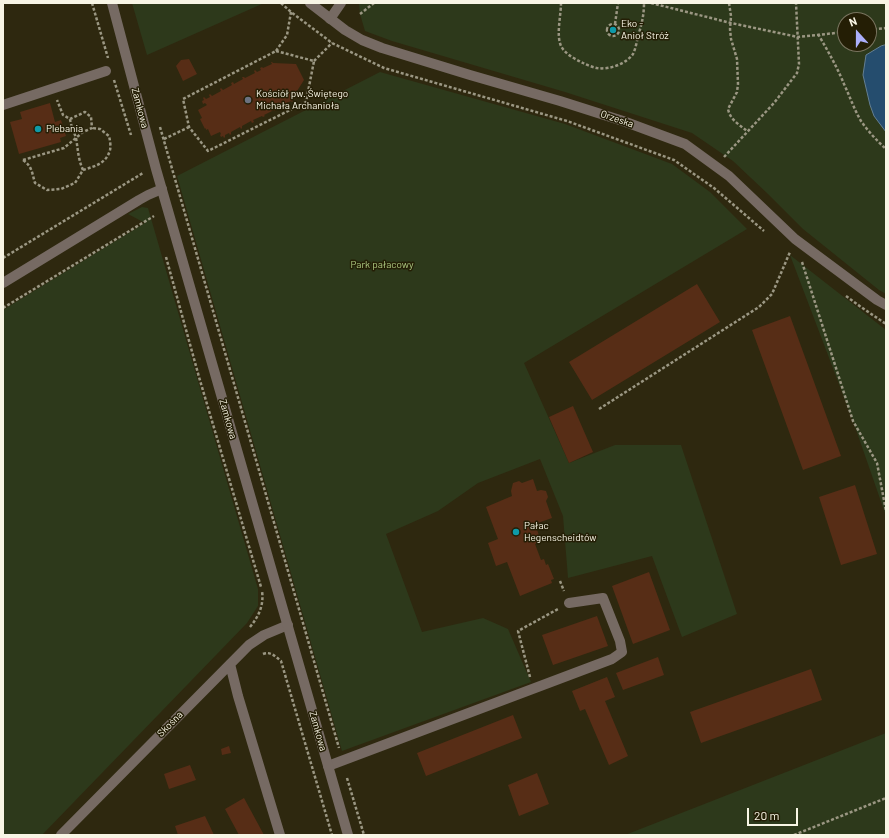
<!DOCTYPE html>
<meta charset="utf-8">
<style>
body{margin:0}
#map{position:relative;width:889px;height:838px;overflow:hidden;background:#2e280f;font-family:Barlow,sans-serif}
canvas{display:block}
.frame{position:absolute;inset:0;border:4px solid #f8f5e5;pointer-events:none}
.north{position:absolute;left:837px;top:12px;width:40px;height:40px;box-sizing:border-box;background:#241e05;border:1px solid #79745f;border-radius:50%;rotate:339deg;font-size:11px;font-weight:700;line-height:16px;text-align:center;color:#f8f5e5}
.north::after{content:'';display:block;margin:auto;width:14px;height:18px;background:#acaffb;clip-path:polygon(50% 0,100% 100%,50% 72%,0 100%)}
.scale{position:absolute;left:747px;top:808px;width:51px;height:18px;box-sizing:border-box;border:2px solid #f8f5e5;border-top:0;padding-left:5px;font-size:12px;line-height:14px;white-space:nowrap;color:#f8f5e5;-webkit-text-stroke:3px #241e05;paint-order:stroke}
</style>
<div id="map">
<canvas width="889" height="838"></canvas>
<div class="frame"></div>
<div class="north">N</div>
<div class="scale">20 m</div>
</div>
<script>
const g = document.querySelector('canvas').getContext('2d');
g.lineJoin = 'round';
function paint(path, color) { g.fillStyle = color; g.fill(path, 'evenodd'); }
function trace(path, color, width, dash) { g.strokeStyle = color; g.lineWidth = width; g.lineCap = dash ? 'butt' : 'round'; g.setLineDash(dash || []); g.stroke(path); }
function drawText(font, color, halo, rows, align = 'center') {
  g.font = font + ' Barlow,sans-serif'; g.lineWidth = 3; g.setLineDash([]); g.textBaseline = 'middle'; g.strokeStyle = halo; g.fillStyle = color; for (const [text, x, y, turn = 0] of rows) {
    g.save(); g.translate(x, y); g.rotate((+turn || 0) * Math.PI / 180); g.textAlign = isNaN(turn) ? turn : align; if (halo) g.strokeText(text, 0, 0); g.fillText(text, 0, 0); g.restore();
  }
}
paint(new Path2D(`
 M132,3H264L147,55Z
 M359,3H886V45L881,46L886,130V294L879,290L803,229L768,194L733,161L692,133L565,92L392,41L365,31L360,14ZM845,20H869V44H845Z
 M380,72L565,124L672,164L710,192L747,229L524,363L569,463L615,445H681L737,614L682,637L652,556L568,578L563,516L540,459L478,483L438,511L386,534L422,632L483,618L508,629L531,682L342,751L177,176Z
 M142,207L148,208L258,589V606L247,623L42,835H3V310L145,223L128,214Z
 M790,255L886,330V516L853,421Z
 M886,733V835H625Z`), '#2d391b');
const water = new Path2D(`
 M886,45V132L874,116L870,105L863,75L866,55L881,46Z`);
paint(water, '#254d6e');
trace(water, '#647f92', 1);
paint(new Path2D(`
 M189,59L197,74L183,81L176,66L181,60Z
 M271,62H272L273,63L296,64L304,80L292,99L293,101L292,102L291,101L282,105L283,107L281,108L280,106L275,109L276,110L274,111V110L264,115L265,116L263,117L262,116L253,120L254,122L252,123L251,121L242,126V128L241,129L240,127L231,132V134L230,135L229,133L225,135V137L224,138L223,136L221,137L220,135L221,134L220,132L211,136L208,129L206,130V128L205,129L200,119L202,118L198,110L207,105L205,103L203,104L202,101L204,100L203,98L204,97L206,99L210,97L209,95L210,94L212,96L221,91L220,89L221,88L223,90L232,85L231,83L233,82L234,84L243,79L242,77H244L245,78L255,73L254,71L255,70L257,72L261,70L260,68L262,67L263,68L272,64Z
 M50,103L55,122L61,120L66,136L60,138L61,142L19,154L10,122L22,119L20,112Z
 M697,284L720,322L592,400L569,362Z
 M790,316L841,456L803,470L752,330Z
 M573,406L593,452L569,463L549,417Z
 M533,479L537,491L541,490L546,491L548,497L546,501L552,518L535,524L541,541L535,544L541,560L544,559L546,565L548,564L554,579L551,580L552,583L520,596L507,562L496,566L488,543L498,539L486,507L512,496L511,491L513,483L519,481L522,483Z
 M855,485L877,554L841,565L819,497Z
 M649,572L670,630L633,644L612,586Z
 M597,616L608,646L553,665L542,635Z
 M658,657L664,675L623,690L616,673Z
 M811,669L822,700L701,743L690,712Z
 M607,677L615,697L605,701L628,756L609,765L585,709L580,711L572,691Z
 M513,715L522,738L426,776L417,753Z
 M229,746L231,753L222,755L221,749Z
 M190,765L196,780L169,789L164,774Z
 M537,773L549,804L519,816L508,785Z
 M244,798L264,835H239L225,809Z
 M205,816L214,835H178L175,826Z`), '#572d16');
trace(new Path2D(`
 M92,3L108,58
 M281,3L291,12L332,43L384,68L567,121L674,160L714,188L764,231
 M561,3C561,15 556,35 561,46C565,54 575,59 583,63C587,65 592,67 597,68C609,70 626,64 633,54C636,48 637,40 639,33C642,23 644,14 644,3
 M651,3L731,23L798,37L845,32
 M729,3L731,16L730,29L731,39L737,59L738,84L737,92L728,109C730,120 740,125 747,131
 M360,14L374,3
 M607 30a6 6 0 1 1 12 0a6 6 0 1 1-12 0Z
 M615,24L618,3
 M869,30L886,28
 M818,34C828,51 837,67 844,84C850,97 854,109 861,121C868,131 877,141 886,149
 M276,51L314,61L306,102L208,151L189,127L183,99Z
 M276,51L287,35L291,12
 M314,61L332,43
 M114,80L131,135
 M70,119C71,126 74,132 76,138C78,149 78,159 83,170
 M160,127L339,748
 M164,139L189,127
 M724,157L774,103L797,73L799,64L796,3
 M23,160C32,166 32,173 35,183L47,190L61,189L75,183L83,170C95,166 106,164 110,150C111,146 110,140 109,136L100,129L92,128
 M23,160L64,148L83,132L92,128L91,117L85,112L70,119L63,115L57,100
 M166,257L199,377L261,587
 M3,258L143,173
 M802,262L853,421L877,463L886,511
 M846,296L861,307L886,324
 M3,308L154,216
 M599,409L759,307L772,294L790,252
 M560,581L564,591
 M250,627C259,616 264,605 262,591
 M263,654C270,651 275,656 281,661L332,835
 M530,677L518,631L558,609
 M347,778L364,835
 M794,835L886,798`), '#9b9783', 2.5, [3, 2]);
trace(new Path2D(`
 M330,19L341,3
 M3,105L106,71
 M3,283L139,200L148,195L162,189
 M230,664L238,696L280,835
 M328,766L612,659L622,652L620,641L603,598L569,603
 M61,835L249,645L264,635L288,625`), '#766a63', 10);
trace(new Path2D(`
 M112,3L156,169L348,835
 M310,3L345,30L362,40L382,48L470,75L560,101L623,121L685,144L729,176L795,239L877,300L886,305`), '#766a63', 10);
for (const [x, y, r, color] of [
 [613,30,4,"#0f9aa8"],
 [248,100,4,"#6b7280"],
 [38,129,4,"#0f9aa8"],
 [516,532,4,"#0f9aa8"]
]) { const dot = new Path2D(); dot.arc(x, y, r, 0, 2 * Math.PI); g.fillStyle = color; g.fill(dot); trace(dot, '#241e05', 1.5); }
drawText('10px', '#f8f5e5', '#241e05', [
 ["Eko -",621,24],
 ["Anioł Stróż",621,36],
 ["Kościół pw. Świętego",256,94],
 ["Michała Archanioła",256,106],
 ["Plebania",46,129],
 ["Pałac",524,526],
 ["Hegenscheidtów",524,538]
], 'left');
drawText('10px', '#f8f5e5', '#241e05', [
 ["Zamkowa",140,108,75],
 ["Orzeska",617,119,19],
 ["Zamkowa",228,419,74],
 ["Skośna",170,724,-45],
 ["Zamkowa",318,731,74]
]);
drawText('10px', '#adca82', '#241e05', [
 ["Park pałacowy",382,265]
]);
</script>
